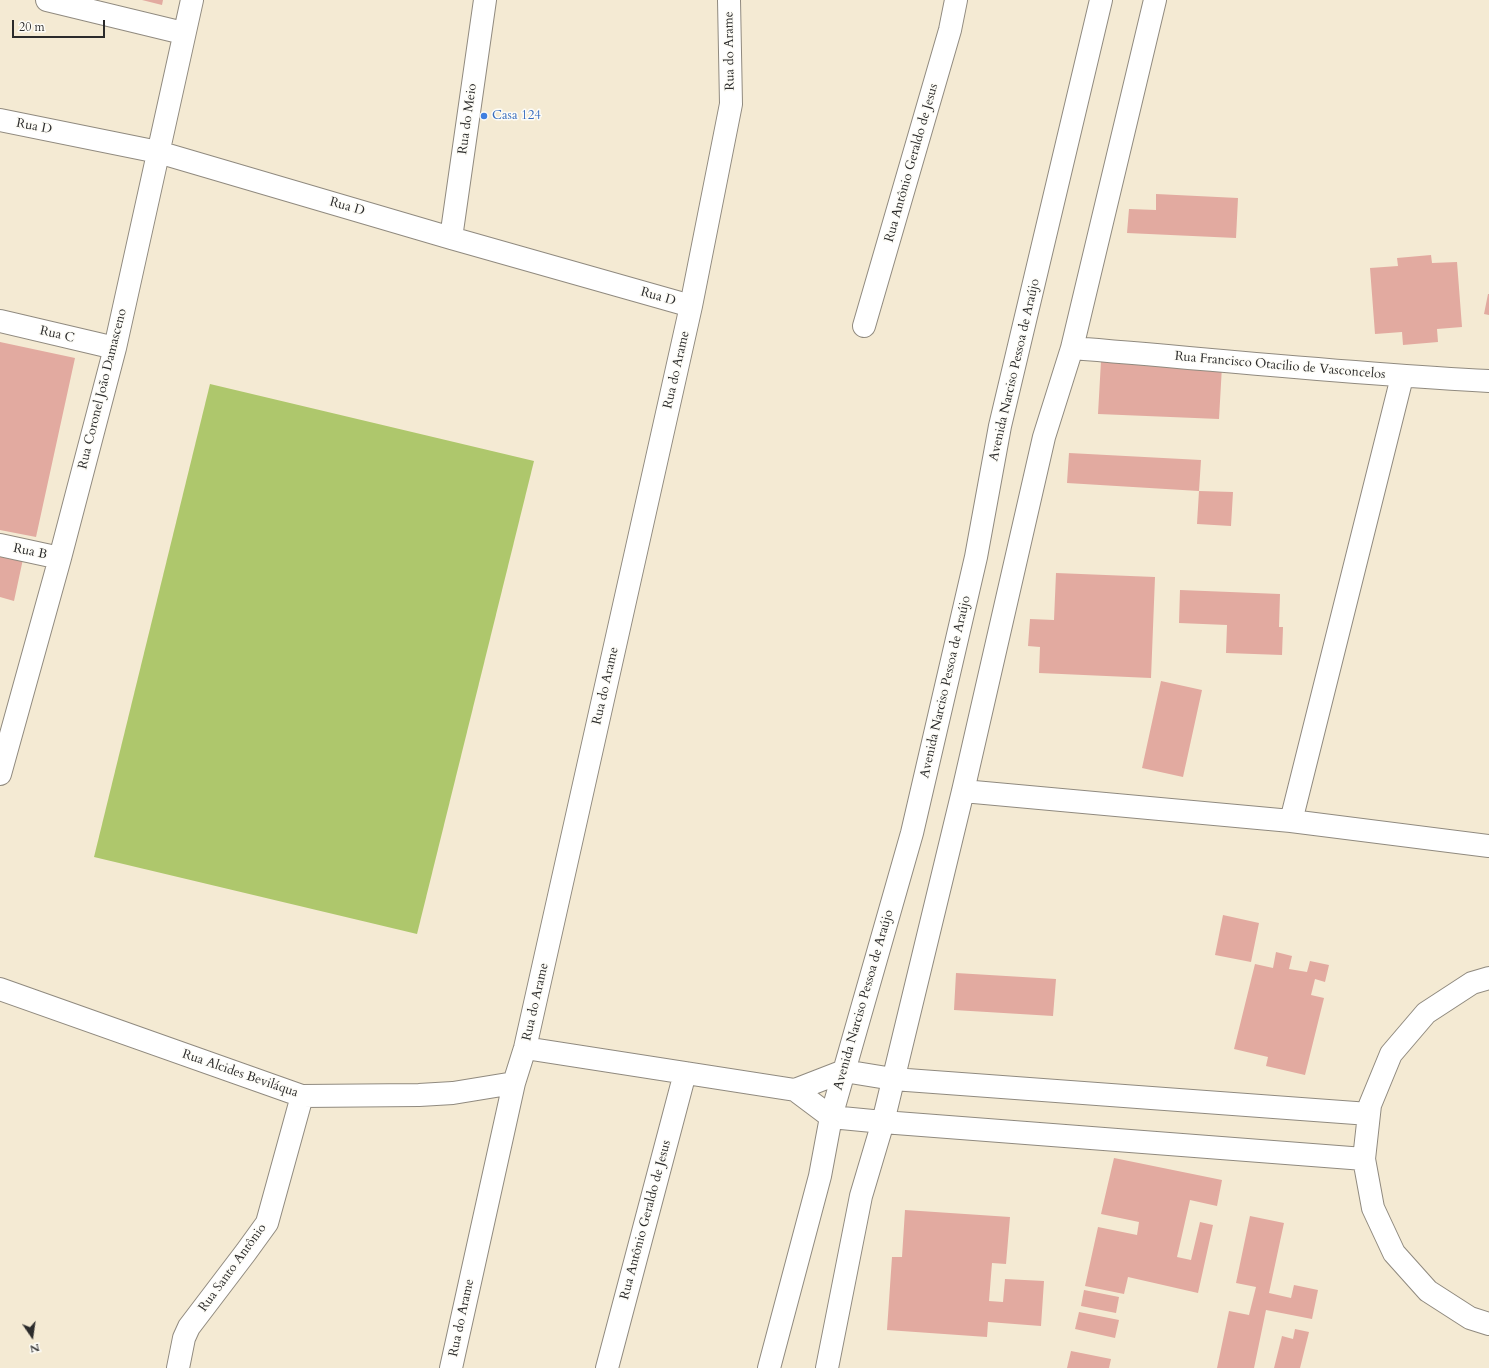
<!DOCTYPE html>
<meta charset="utf-8">
<style>
body{margin:0}
#map{position:relative;width:1489px;height:1368px;overflow:hidden;background:#f4ead3;font-family:Cardo,serif}
canvas{display:block}
.north{position:absolute;left:12px;top:1316px;width:40px;height:40px;-webkit-text-stroke:3px #fdfcf7;paint-order:stroke;rotate:167deg;font-size:11px;font-weight:700;line-height:16px;text-align:center;color:#2b2b2b}
.north::after{content:'';display:block;margin:auto;width:14px;height:18px;background:#2b2b2b;clip-path:polygon(50% 0,100% 100%,50% 72%,0 100%)}
.scale{position:absolute;left:12px;top:20px;width:93px;height:18px;box-sizing:border-box;border:2px solid #2b2b2b;border-top:0;padding-left:5px;font-size:12px;line-height:14px;white-space:nowrap;color:#2b2b2b;-webkit-text-stroke:3px #fdfcf7;paint-order:stroke}
</style>
<div id="map">
<canvas width="1489" height="1368"></canvas>
<div class="north">N</div>
<div class="scale">20 m</div>
</div>
<script>
const g = document.querySelector('canvas').getContext('2d');
g.lineJoin = 'round';
function paint(path, color) { g.fillStyle = color; g.fill(path, 'evenodd'); }
function trace(path, color, width, dash) { g.strokeStyle = color; g.lineWidth = width; g.lineCap = dash ? 'butt' : 'round'; g.setLineDash(dash || []); g.stroke(path); }
function drawText(font, color, halo, rows, align = 'center') {
  g.font = font + ' Cardo,serif'; g.lineWidth = 3; g.setLineDash([]); g.textBaseline = 'middle'; g.strokeStyle = halo; g.fillStyle = color; for (const [text, x, y, turn = 0] of rows) {
    g.save(); g.translate(x, y); g.rotate((+turn || 0) * Math.PI / 180); g.textAlign = isNaN(turn) ? turn : align; if (halo) g.strokeText(text, 0, 0); g.fillText(text, 0, 0); g.restore();
  }
}
paint(new Path2D(`
 M210,384L534,461L417,934L94,857Z`), '#aec76c');
paint(new Path2D(`
 M142,0H163L162,5Z
 M1156,194L1238,198L1236,238L1127,233L1129,209L1156,210Z
 M1431,255L1432,263L1457,262L1462,327L1437,329L1438,342L1403,345L1402,332L1375,334L1370,268L1398,266L1397,258Z
 M1488,294H1489V315L1484,314Z
 M0,342L75,358L36,537L0,530Z
 M1101,361L1222,366L1219,419L1098,414Z
 M1069,453L1201,460L1199,491L1067,483Z
 M1199,491L1233,492L1231,526L1197,524Z
 M0,554L23,559L14,601L0,597Z
 M1056,573L1155,577L1151,678L1039,673L1040,647L1028,646L1030,619L1054,620Z
 M1180,590L1280,594L1279,627H1283L1282,655L1226,653L1227,625L1179,623Z
 M1161,681L1202,690L1183,777L1142,768Z
 M1223,915L1259,923L1251,962L1215,955Z
 M1276,952L1292,956L1289,969L1307,972L1310,961L1329,965L1325,982L1315,979L1311,995L1324,998L1305,1075L1266,1066L1268,1057L1234,1049L1255,964L1273,968Z
 M956,973L1056,979L1053,1016L954,1010Z
 M1114,1158L1222,1180L1217,1206L1190,1200L1177,1257L1191,1260L1200,1222L1213,1225L1198,1293L1128,1277L1124,1294L1085,1286L1098,1227L1137,1235L1139,1222L1101,1214Z
 M905,1210L1010,1217L1006,1264L992,1263L989,1301L1003,1302L1005,1279L1044,1281L1041,1326L988,1322L987,1337L887,1330L892,1257H902Z
 M1250,1216L1284,1223L1269,1293L1291,1298L1294,1285L1318,1290L1312,1319L1266,1310L1254,1368H1217L1229,1311L1249,1315L1256,1287L1236,1283Z
 M1084,1290L1119,1297L1116,1313L1081,1306Z
 M1079,1312L1119,1320L1115,1338L1075,1329Z
 M1295,1329L1309,1332L1300,1368H1274L1282,1336L1293,1339Z
 M1071,1351L1111,1359L1109,1368H1067Z`), '#e2aaa0');
const minor = new Path2D(`
 M47,0L183,33
 M0,120L158,152L451,238L691,306
 M451,238L485,0
 M0,321L115,348
 M864,326L950,30L956,0
 M1072,348C1211,359 1350,374 1489,381
 M0,545L60,558
 M0,774L60,558L115,348L192,0
 M963,791L1291,821L1489,846
 M1291,821L1402,377
 M1489,978L1472,983L1426,1013L1391,1054L1370,1105L1364,1159L1373,1208L1394,1253L1428,1291L1470,1318L1489,1324
 M0,989L302,1096L419,1095L453,1093L514,1083
 M525,1048L795,1090L831,1117L883,1122L1364,1159
 M795,1090L844,1071L893,1079L1369,1114
 M178,1368L184,1338L189,1327L246,1252L267,1223L302,1096
 M451,1368L514,1083L525,1048L691,306L731,104L729,0
 M607,1368L685,1073
 M769,1368L820,1176L831,1117L912,833L976,557L1000,426L1101,0
 M827,1368L861,1196L883,1122L963,791L1044,437L1072,348L1155,0`);
trace(minor, '#908a7f', 24);
trace(minor, '#fff', 22);
for (const [x, y, r, color] of [
 [484,116,4,"#3f7fe0"]
]) { const dot = new Path2D(); dot.arc(x, y, r, 0, 2 * Math.PI); g.fillStyle = color; g.fill(dot); trace(dot, '#fdfcf7', 1.5); }
drawText('13px', '#2b2b2b', '#fdfcf7', [
 ["Rua do Arame",730,51,-91],
 ["Rua do Meio",468,119,-82],
 ["Rua D",34,127,11],
 ["Rua Antônio Geraldo de Jesus",912,163,-74],
 ["Rua D",347,207,16],
 ["Rua D",658,297,16],
 ["Rua C",57,335,13],
 ["Rua Francisco Otacilio de Vasconcelos",1280,366,5],
 ["Rua do Arame",677,370,-77],
 ["Avenida Narciso Pessoa de Araújo",1015,370,-77],
 ["Rua Coronel João Damasceno",103,389,-76],
 ["Rua B",30,552,12],
 ["Rua do Arame",606,686,-77],
 ["Avenida Narciso Pessoa de Araújo",946,687,-77],
 ["Avenida Narciso Pessoa de Araújo",864,1000,-74],
 ["Rua do Arame",536,1002,-77],
 ["Rua Alcides Beviláqua",240,1074,19],
 ["Rua Antônio Geraldo de Jesus",646,1220,-75],
 ["Rua Santo Antônio",233,1268,-54],
 ["Rua do Arame",462,1318,-78]
]);
drawText('13px', '#366cbe', '#fdfcf7', [
 ["Casa 124",492,116]
], 'left');
</script>
